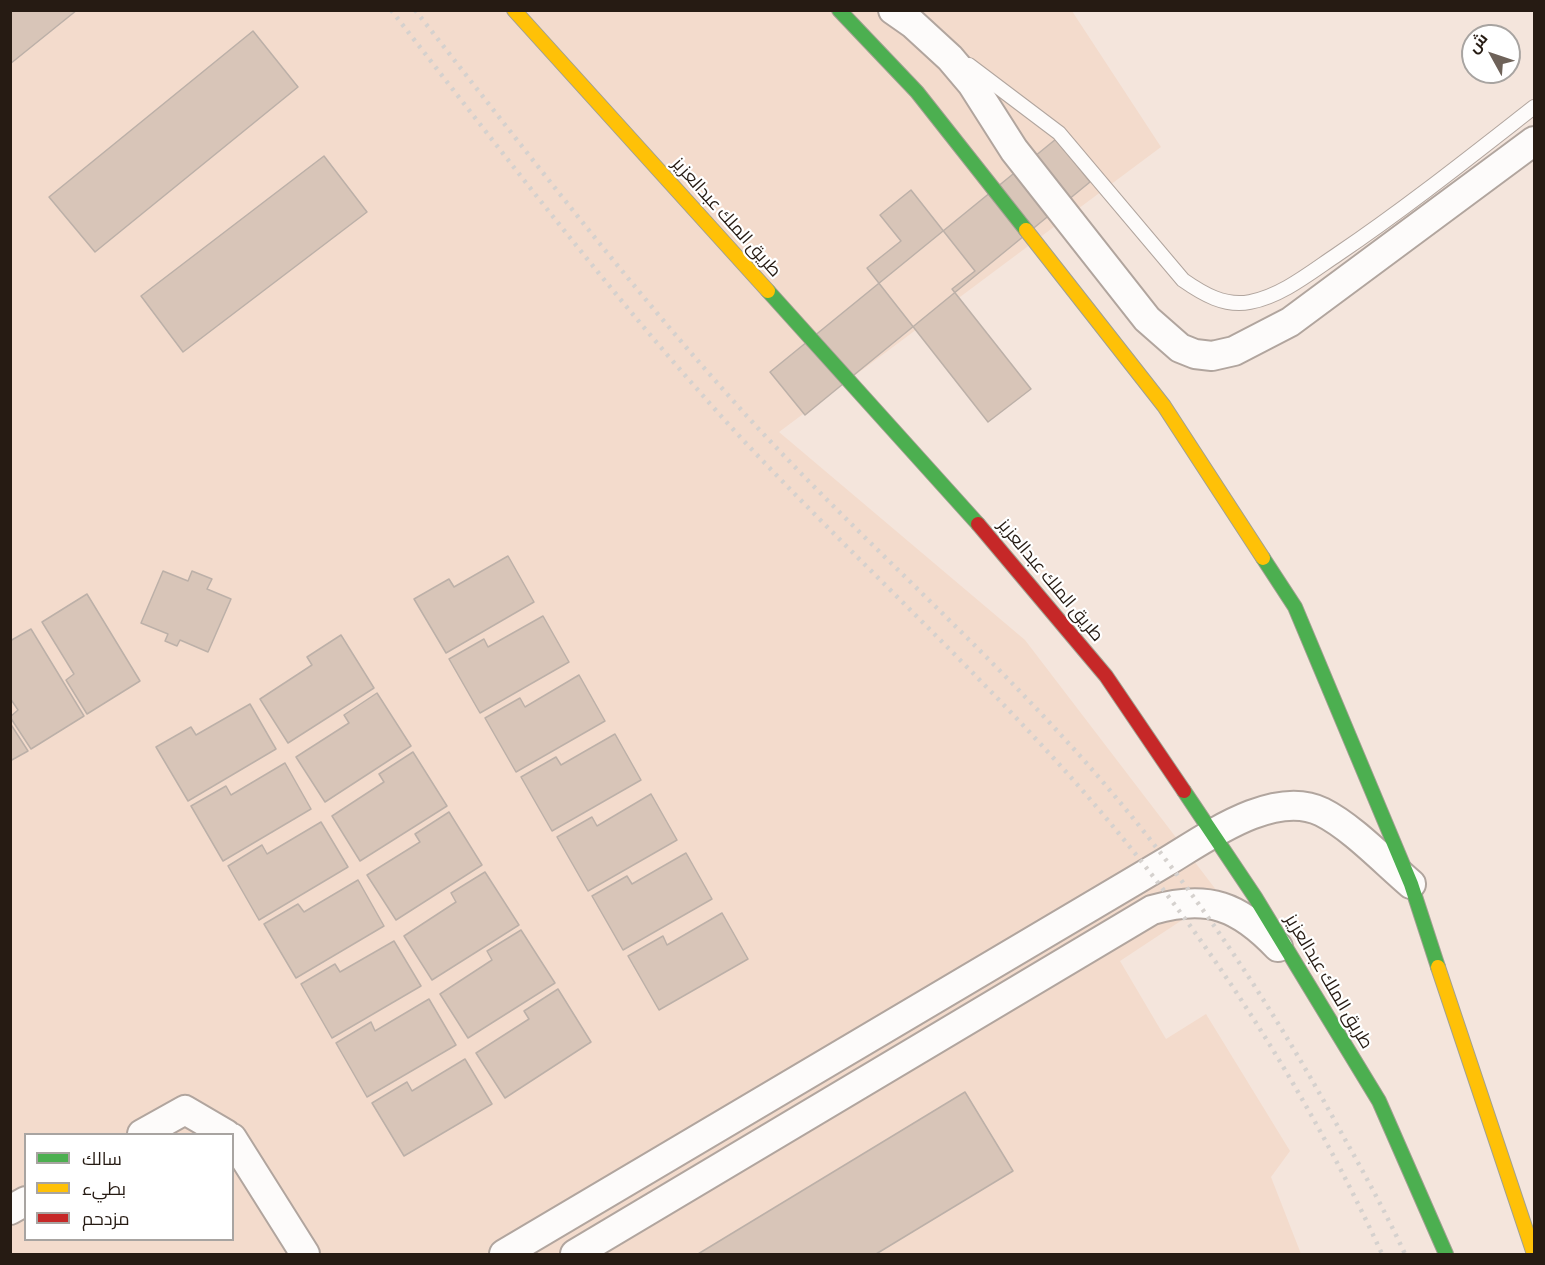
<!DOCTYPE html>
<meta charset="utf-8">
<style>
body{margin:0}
#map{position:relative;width:1545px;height:1265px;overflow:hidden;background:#f4e5dc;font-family:"Sofia Sans Condensed",Cairo,sans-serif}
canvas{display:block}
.frame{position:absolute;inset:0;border:12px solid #261b13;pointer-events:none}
.legend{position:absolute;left:24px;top:1133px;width:210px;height:108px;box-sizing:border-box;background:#fff;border:2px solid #a8a4a1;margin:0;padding:8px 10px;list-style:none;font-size:18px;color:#261b13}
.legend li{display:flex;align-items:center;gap:12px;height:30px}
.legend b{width:30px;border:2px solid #a8a4a1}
.north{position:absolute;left:1461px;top:24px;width:60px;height:60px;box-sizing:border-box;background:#fff;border:2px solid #a8a4a1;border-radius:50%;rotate:310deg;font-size:16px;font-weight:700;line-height:24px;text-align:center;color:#261b13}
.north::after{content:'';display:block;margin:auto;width:21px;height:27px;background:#6e6259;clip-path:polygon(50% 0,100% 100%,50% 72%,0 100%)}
</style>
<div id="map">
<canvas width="1545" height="1265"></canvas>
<div class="frame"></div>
<ul class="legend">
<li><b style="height:8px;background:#4caf50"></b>سالك</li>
<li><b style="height:8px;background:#ffc107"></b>بطيء</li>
<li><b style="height:8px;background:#c62828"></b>مزدحم</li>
</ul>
<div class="north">ش</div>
</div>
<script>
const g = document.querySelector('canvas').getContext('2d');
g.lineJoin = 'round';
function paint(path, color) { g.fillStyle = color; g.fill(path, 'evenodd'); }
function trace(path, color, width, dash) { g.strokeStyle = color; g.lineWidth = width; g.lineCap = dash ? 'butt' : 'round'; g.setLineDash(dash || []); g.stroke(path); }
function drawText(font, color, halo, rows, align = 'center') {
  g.font = font + ' "Sofia Sans Condensed",Cairo,sans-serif'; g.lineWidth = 4.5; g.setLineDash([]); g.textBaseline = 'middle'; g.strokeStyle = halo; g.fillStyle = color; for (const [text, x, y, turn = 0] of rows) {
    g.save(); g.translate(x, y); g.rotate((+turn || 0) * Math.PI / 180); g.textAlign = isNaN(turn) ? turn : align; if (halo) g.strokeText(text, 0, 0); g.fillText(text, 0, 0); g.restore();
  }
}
paint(new Path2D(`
 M10,11H1072L1161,147L779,432L1025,640L1220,895L1120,961L1166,1039L1206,1014L1290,1151L1271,1177L1301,1254H11ZM26,1134H232V1240H26Z`), '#f3dbcc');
const building = new Path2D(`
 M10,10H77L10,64Z
 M253,31L298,87L95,252L49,197Z
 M1056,139L1090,182L805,415L770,372Z
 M324,156L367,212L183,352L141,296Z
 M911,190L975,271L952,289L1031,389L988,422L867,268L901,241L880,215Z
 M508,556L534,602L446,653L414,599L449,579L454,587Z
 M163,571L188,581L192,571L212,579L207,589L231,599L208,652L180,640L177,646L165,641L168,634L141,623Z
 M87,594L140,681L87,714L66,680L74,674L42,622Z
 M543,616L569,662L480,713L449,659L484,639L488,647Z
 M31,629L84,716L31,749L10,717L18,710L10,698V641Z
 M341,635L374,688L288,743L260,699L312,665L307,657Z
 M579,675L605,721L516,772L485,718L520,698L525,707Z
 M377,693L411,746L325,802L296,757L349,723L344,715Z
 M250,704L276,749L188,801L156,747L191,727L196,735Z
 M10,723L28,751L10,761Z
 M615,734L641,780L552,831L521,777L556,757L561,765Z
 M413,752L447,806L360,861L332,816L384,782L379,774Z
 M285,763L311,809L223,861L191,806L226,786L231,795Z
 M651,794L677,840L588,891L557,837L592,817L597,826Z
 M449,812L482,865L396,920L367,875L420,842L415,834Z
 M321,822L348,867L259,920L228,866L262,845L267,854Z
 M686,853L712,899L623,950L592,896L627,876L632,884Z
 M485,872L519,925L432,980L404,936L456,902L451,893Z
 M358,880L384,926L296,978L264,924L298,904L304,912Z
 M722,913L748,959L659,1010L628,956L663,936L667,945Z
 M521,930L555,983L468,1038L440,994L492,960L487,951Z
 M394,941L421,986L332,1038L301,984L335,964L340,972Z
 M558,989L591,1042L505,1098L476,1053L529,1019L524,1011Z
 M429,999L456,1045L367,1097L336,1043L371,1022L375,1031Z
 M465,1059L492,1104L404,1156L372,1103L407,1082L412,1091Z
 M965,1092L1013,1171L876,1254H698Z`);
paint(building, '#d8c5b8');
trace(building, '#bcb0a8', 1.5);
const lane = new Path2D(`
 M969,65L1059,133L1183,280C1203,294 1225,307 1250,302C1282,296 1311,272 1338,254C1406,208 1470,157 1534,107`);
const street = new Path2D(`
 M893,10L913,24L950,58L972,84L1014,150L1147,319L1180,348L1195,354L1212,356L1234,351L1290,322L1534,141
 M142,1134L185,1110L226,1134
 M232,1138L305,1254
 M10,1210L26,1201
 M504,1254L1166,862C1206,838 1274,788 1322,812C1352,827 1384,861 1411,884
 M575,1254L1152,910C1208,894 1239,906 1278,947`);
const fast = new Path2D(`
 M839,10L917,92L1026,230
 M768,291L978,524
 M1263,558L1295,607L1411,884L1438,967
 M1184,791L1255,897L1379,1101L1446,1254`);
const slow = new Path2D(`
 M514,10L768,291
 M1026,230L1164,406L1263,558
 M1438,967L1534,1254`);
const jam = new Path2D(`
 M978,524L1106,676L1184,791`);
trace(lane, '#b1a59e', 16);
trace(street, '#b1a59e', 32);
trace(fast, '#a0a091', 16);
trace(slow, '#a0a091', 16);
trace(jam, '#a0a091', 16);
trace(lane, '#fdfbfa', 14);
trace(street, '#fdfbfa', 28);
trace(fast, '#4caf50', 14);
trace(slow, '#ffc107', 14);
trace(jam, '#c62828', 14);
trace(new Path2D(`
 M391,10C505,156 617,303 742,439C848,552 963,657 1067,773C1195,916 1302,1080 1382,1254
 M415,10C526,151 635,294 756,426C854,532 963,628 1061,735C1172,855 1264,990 1342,1134C1364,1173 1386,1213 1405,1254`), '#d5d1ce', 4.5, [3, 6]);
drawText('18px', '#261b13', '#fff', [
 ["طريق الملك عبدالعزيز",726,218,48],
 ["طريق الملك عبدالعزيز",1050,581,50],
 ["طريق الملك عبدالعزيز",1328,982,59]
]);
</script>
